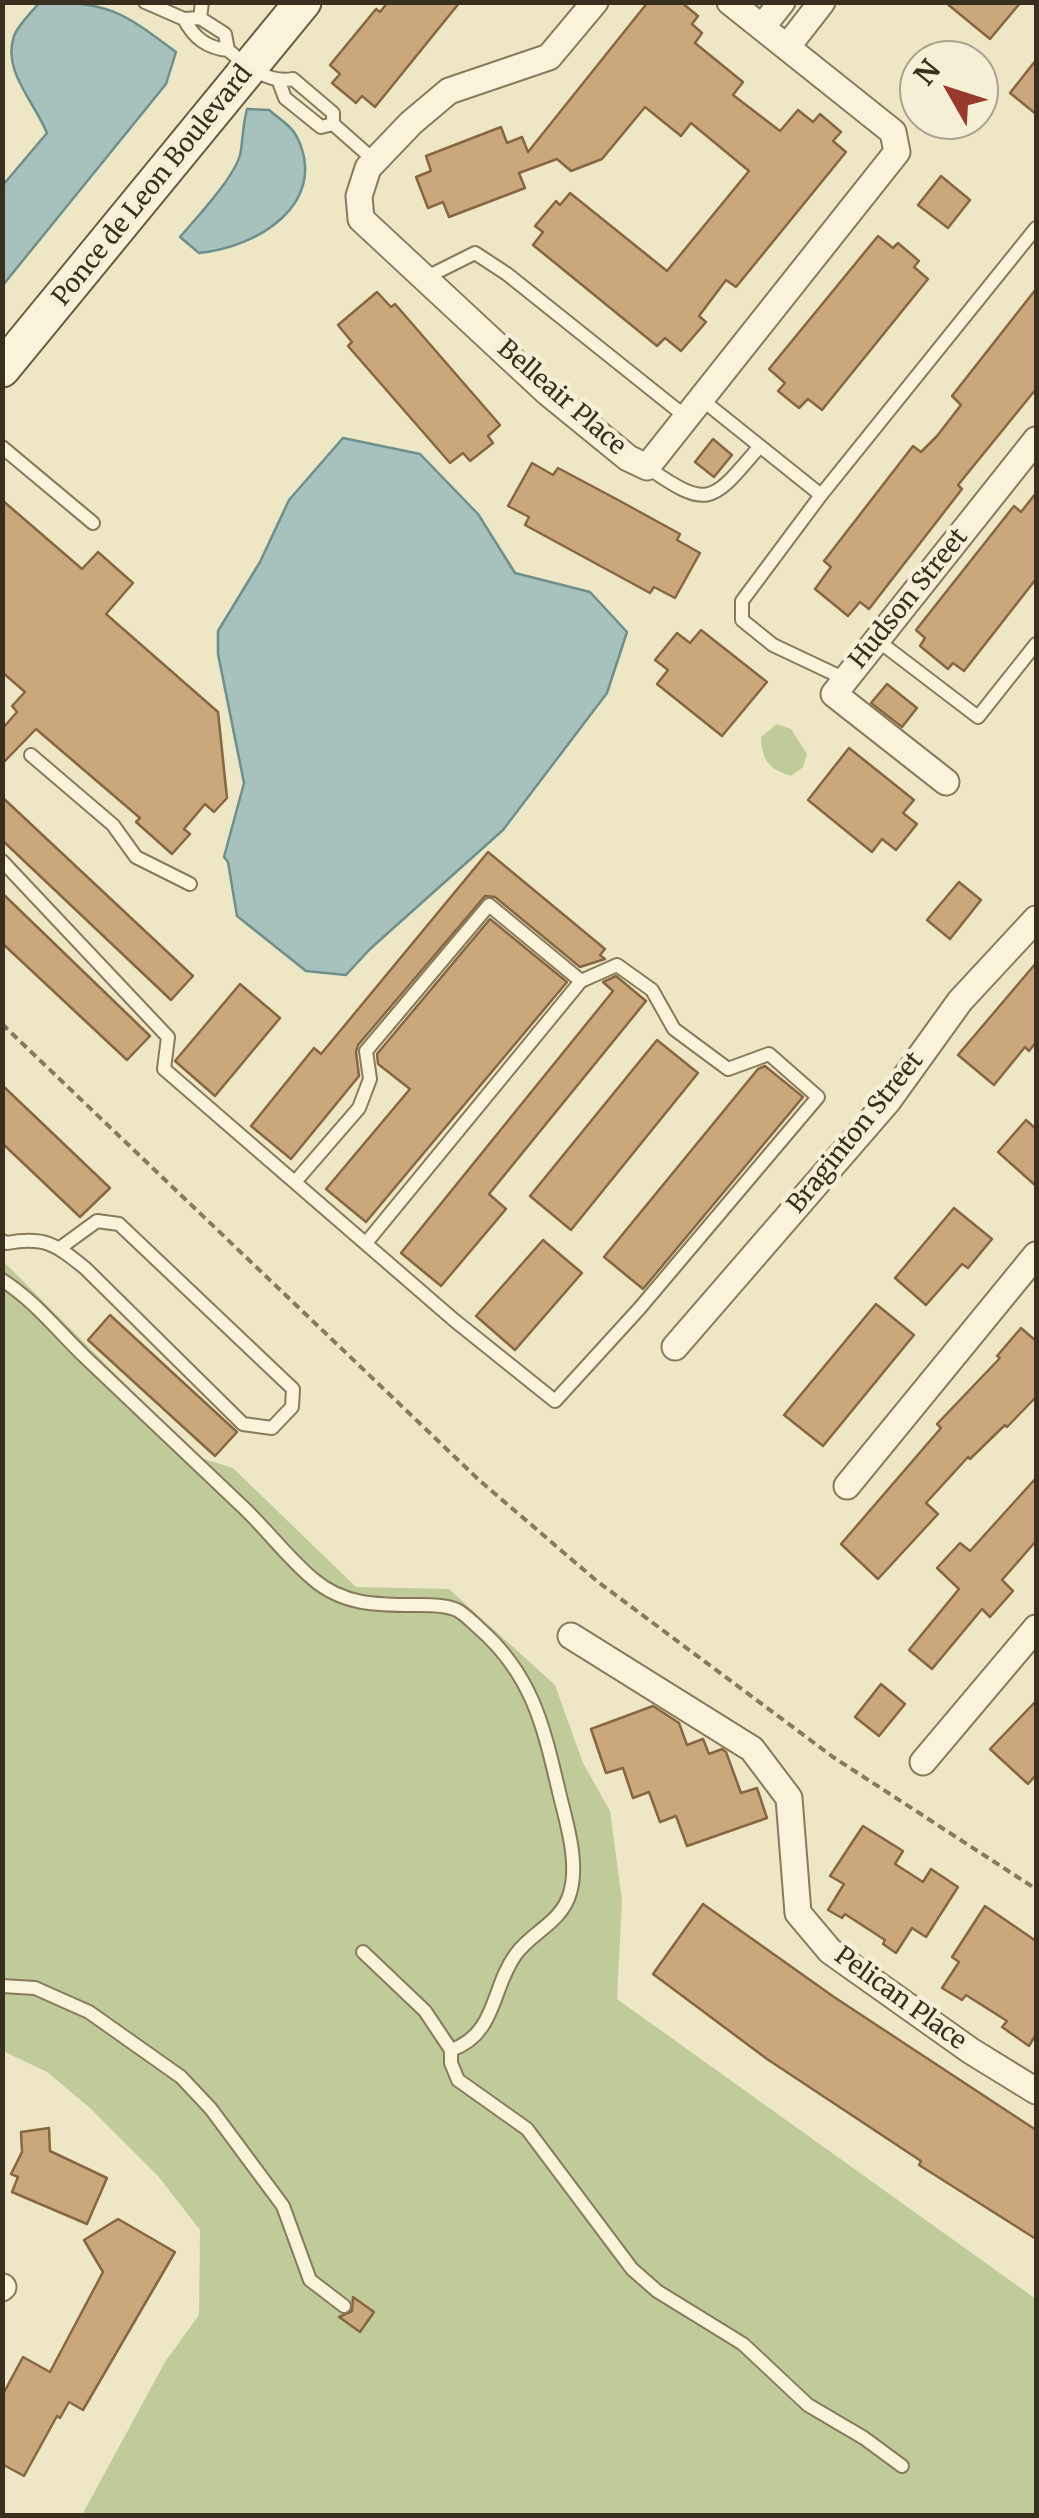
<!DOCTYPE html>
<style>
body{margin:0}
#map{position:relative;width:1039px;height:2518px;overflow:hidden;background:#eee7c5;font-family:Merriweather,serif}
canvas{display:block}
.frame{position:absolute;inset:0;border:5px solid #392f1f;pointer-events:none}
.north{position:absolute;left:899px;top:40px;width:100px;height:100px;box-sizing:border-box;background:#f5f0d5;border:2px solid #aaa38c;border-radius:50%;rotate:309deg;font-size:28px;font-weight:700;line-height:40px;text-align:center;color:#392f1f}
.north::after{content:'';display:block;margin:auto;width:35px;height:45px;background:#973a2c;clip-path:polygon(50% 0,100% 100%,50% 72%,0 100%)}
</style>
<div id="map">
<canvas width="1039" height="2518"></canvas>
<div class="frame"></div>
<div class="north">N</div>
</div>
<script>
const g = document.querySelector('canvas').getContext('2d');
g.lineJoin = 'round';
function paint(path, color) { g.fillStyle = color; g.fill(path, 'evenodd'); }
function trace(path, color, width, dash) { g.strokeStyle = color; g.lineWidth = width; g.lineCap = dash ? 'butt' : 'round'; g.setLineDash(dash || []); g.stroke(path); }
function drawText(font, color, halo, rows, align = 'center') {
  g.font = font + ' Merriweather,serif'; g.lineWidth = 9; g.setLineDash([]); g.textBaseline = 'middle'; g.strokeStyle = halo; g.fillStyle = color; for (const [text, x, y, turn = 0] of rows) {
    g.save(); g.translate(x, y); g.rotate((+turn || 0) * Math.PI / 180); g.textAlign = isNaN(turn) ? turn : align; if (halo) g.strokeText(text, 0, 0); g.fillText(text, 0, 0); g.restore();
  }
}
paint(new Path2D(`
 M777,724L791,729L807,754L803,767L791,776C769,769 762,761 761,737Z
 M3,1261L198,1457L233,1468L356,1587L449,1589L555,1685L583,1763L610,1811L622,1900L617,1999L1036,2299V2515H82L165,2362L199,2315L200,2230L158,2176L90,2108L47,2072L3,2051Z`), '#bfcc99');
const water = new Path2D(`
 M39,3C107,0 124,13 176,52L166,84L3,285V185L47,133C34,101 2,71 14,36C18,25 31,13 39,3Z
 M247,109L269,110C278,118 292,126 297,137C330,204 256,248 199,253L180,237C196,218 239,173 241,150C243,136 243,124 247,109Z
 M343,438L420,454L478,514L515,573L590,592L627,632L607,693L503,830L370,949L346,975L306,971L237,916L228,862L224,857L244,783L218,654V631L260,562L289,500Z`);
paint(water, '#a7c1bd');
trace(water, '#6e908c', 2.5);
const building = new Path2D(`
 M388,2H460L375,107L362,96L356,103L332,83L340,74L330,65L376,9L380,12Z
 M648,2H681L698,16L692,24L702,33L695,43L743,82L733,95L780,131L798,110L813,122L820,114L841,132L833,141L846,152L736,287L726,280L699,316L706,322L681,351L665,338L657,346L533,245L543,232L535,226L556,201L560,205L570,193L667,271L749,171L691,123L681,136L645,107L602,159L571,171L557,159L519,173L525,188L449,217L443,202L428,208L416,177L431,171L426,156L501,127L507,143L522,137L528,152Z
 M945,2H1021L990,39Z
 M1036,60V114L1010,93Z
 M941,176L970,200L948,228L918,205Z
 M878,236L893,248L898,243L919,261L914,267L928,279L822,410L808,399L799,408L778,391L785,383L769,369Z
 M1036,289V389L958,485L962,489L869,609L860,602L848,616L815,589L831,567L824,561L913,446L921,452L937,436L961,405L952,396Z
 M377,292L391,307L395,304L500,425L488,436L493,443L470,461L463,453L450,463L348,346L352,342L338,325Z
 M713,439L732,455L714,477L695,462Z
 M532,463L553,475L558,468L620,501L680,534L677,540L700,553L675,598L654,587L650,593L525,525L529,517L508,506Z
 M1036,493V579L964,671L953,663L948,669L920,646L925,638L916,630L1014,506L1021,512Z
 M2,500L82,569L98,552L133,583L106,614L218,712L227,798L214,812L205,804L184,829L190,834L172,854L136,822L140,818L36,729L2,764V729L17,712L12,706L25,692L2,672Z
 M701,630L767,682L722,736L657,684L668,670L655,660L677,633L690,643Z
 M887,684L917,708L902,727L871,703Z
 M849,748L914,800L903,813L917,824L896,850L882,839L872,852L808,800Z
 M2,797L193,976L171,1000L2,840Z
 M488,852L605,949L600,955L605,959L580,967L495,897L485,896L358,1045L356,1052L359,1076L291,1159L251,1126L314,1048L321,1054Z
 M959,882L981,900L950,939L927,920Z
 M2,893L150,1036L127,1060L2,943Z
 M490,919L567,982L366,1222L326,1189L410,1089L378,1064L377,1054Z
 M1036,963V1042L1029,1051L1025,1047L994,1085L958,1055Z
 M616,976L646,1001L489,1194L506,1209L441,1286L401,1253L613,991L603,982Z
 M240,984L280,1018L215,1096L175,1061Z
 M657,1040L698,1073L571,1230L530,1196Z
 M765,1066L803,1097L643,1289L604,1257L758,1069Z
 M2,1085L110,1188L80,1217L2,1143Z
 M1026,1120L1036,1129V1186L998,1152Z
 M954,1208L992,1239L968,1268L962,1264L926,1305L895,1278Z
 M543,1240L582,1273L515,1350L476,1316Z
 M876,1304L914,1335L823,1446L784,1415Z
 M110,1315L237,1432L215,1456L88,1340Z
 M1021,1328L1036,1341V1397L1007,1427L1005,1425L970,1459L968,1457L926,1503L938,1514L878,1579L841,1544L941,1428L937,1424L1000,1358L997,1356Z
 M1036,1478V1541L1002,1580L1013,1591L990,1617L982,1609L932,1669L909,1650L959,1589L937,1568L960,1543L970,1551Z
 M881,1684L905,1704L879,1736L855,1717Z
 M1036,1701V1775L1028,1784L990,1749Z
 M653,1706L679,1723L687,1745L703,1739L709,1754L722,1749L726,1752L741,1793L757,1788L767,1818L687,1846L676,1816L660,1822L649,1792L633,1798L623,1768L606,1773L591,1729Z
 M863,1826L903,1851L895,1864L923,1882L931,1869L958,1887L926,1937L912,1928L896,1953L883,1944L885,1940L845,1914L842,1918L828,1910L844,1884L830,1876Z
 M703,1904L834,1997L1036,2130V2239L919,2165L921,2161L767,2059L653,1974Z
 M985,1906L1036,1941V2034L1029,2046L1002,2027L1007,2021L966,1995L962,2000L942,1988L959,1962L952,1957Z
 M49,2128L50,2151L107,2178L87,2224L12,2192L18,2177L11,2174L22,2152L21,2132Z
 M118,2219L175,2252L83,2410L69,2402L60,2418L57,2416L24,2476L2,2464V2396L23,2357L50,2372L103,2272L84,2240Z
 M353,2297L374,2312L360,2332L339,2317L352,2311Z`);
paint(building, '#cba87c');
trace(building, '#876742', 2.5);
const lane = new Path2D(`
 M145,2L184,19L200,18L225,34L228,50C207,48 194,38 184,19
 M200,18L202,2
 M228,50C247,66 268,84 293,79L333,113V124L375,161
 M279,82L285,98L321,127L333,124
 M425,278L475,253L507,274L686,417
 M701,399L821,495L1036,228
 M2,447L93,523
 M647,467C710,511 712,502 760,446
 M821,495L742,601V620L773,645L845,679
 M877,640L978,717L1036,644
 M31,755L113,825L136,857L190,884
 M2,861L168,1037L164,1069L454,1320L555,1401L639,1309L818,1097L769,1054L728,1069L674,1029L652,990L617,965L581,981L489,905L366,1051L370,1079L359,1108L295,1182
 M2,1241L7,1243C46,1236 56,1245 85,1268L243,1424L272,1428L292,1407L293,1389L119,1224L97,1221L60,1248
 M366,1243L581,981
 M2,1280C35,1301 57,1330 85,1357C138,1407 191,1458 244,1508C268,1531 288,1558 313,1579C344,1606 380,1605 420,1605C431,1605 446,1605 457,1610C465,1614 473,1623 480,1629C534,1677 544,1729 560,1796C567,1825 579,1863 570,1893C562,1922 532,1932 516,1954C491,1988 497,2034 451,2050V2063L458,2080L527,2129L632,2269L657,2291L743,2344L808,2405L864,2438L902,2466
 M363,1952L425,2011L451,2050
 M2,1986L35,1988L89,2012L181,2077L211,2109L283,2206L310,2280L344,2306`);
const street = new Path2D(`
 M595,2L549,57L449,91L411,123L368,168L359,196L361,219L547,392L628,458L647,467L897,152L893,132L730,2
 M762,27L782,2
 M787,47L822,2
 M946,782L834,694L1036,440
 M675,1347L888,1101L960,1001L1036,919
 M847,1486L1036,1255
 M571,1636L752,1749L789,1798L798,1913L830,1951L971,2051L1036,2091
 M923,1762L1036,1628
 M2,2288L3,2287`);
const secondary = new Path2D(`
 M2,369L303,2`);
trace(lane, '#897a5c', 16);
trace(street, '#897a5c', 29);
trace(secondary, '#6a5a3f', 39);
trace(new Path2D(`
 M2,1024L479,1480L598,1582L833,1757L1036,1889`), '#897a5c', 4, [8, 5]);
trace(lane, '#f8f3d9', 12);
trace(street, '#f8f3d9', 25);
trace(secondary, '#f8f3d9', 35);
drawText('25px', '#392f1f', '#f5f0d5', [
 ["Ponce de Leon Boulevard",153,186,-51],
 ["Belleair Place",561,398,41],
 ["Hudson Street",909,599,-51],
 ["Braginton Street",856,1133,-51],
 ["Pelican Place",900,1999,36]
]);
</script>
